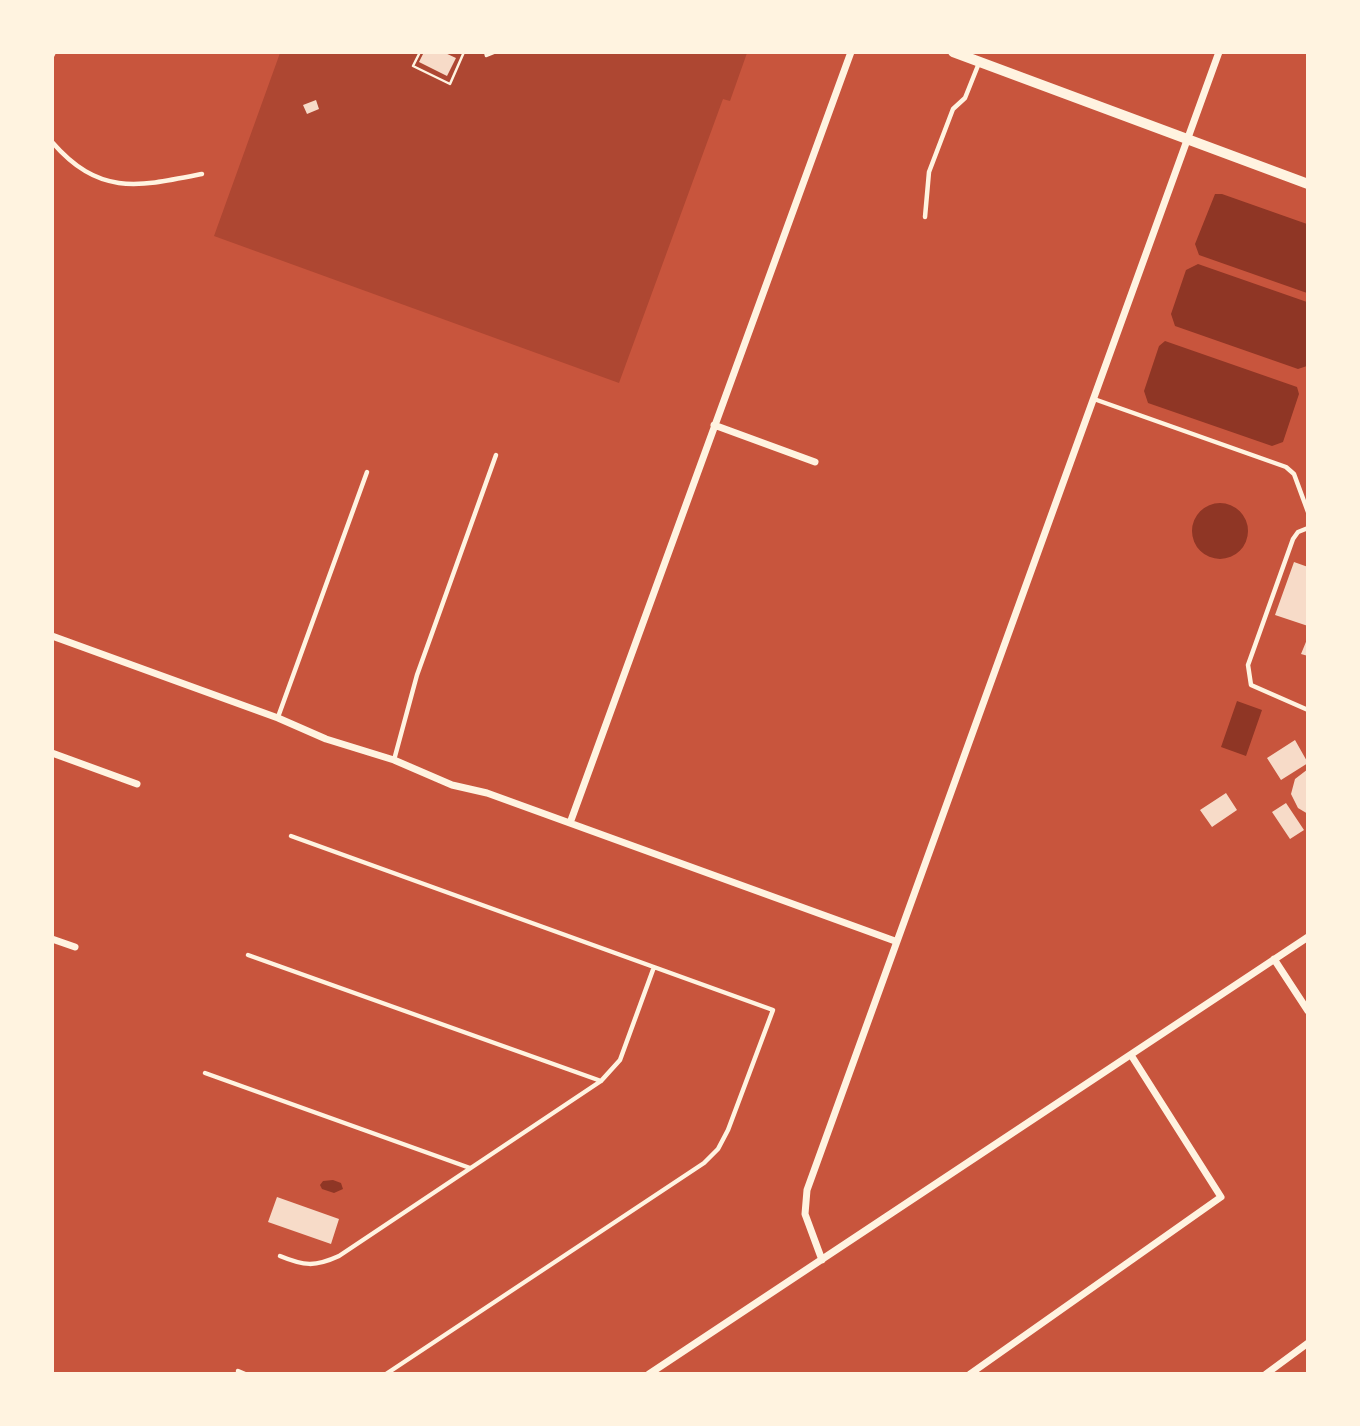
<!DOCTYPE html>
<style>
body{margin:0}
#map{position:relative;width:1360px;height:1426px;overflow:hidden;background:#c8553d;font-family:"Archivo Narrow",sans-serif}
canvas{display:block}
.frame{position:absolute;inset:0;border:54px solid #fff3e0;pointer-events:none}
</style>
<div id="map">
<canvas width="1360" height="1426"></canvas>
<div class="frame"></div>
</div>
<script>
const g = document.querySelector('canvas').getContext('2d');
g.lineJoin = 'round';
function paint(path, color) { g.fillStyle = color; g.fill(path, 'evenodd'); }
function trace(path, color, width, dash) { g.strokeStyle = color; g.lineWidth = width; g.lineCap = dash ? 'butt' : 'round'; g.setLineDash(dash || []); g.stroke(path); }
paint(new Path2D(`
 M280,53H747L730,101L723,99L619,383L214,236Z`), '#ae4732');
paint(new Path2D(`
 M1215,194H1222L1307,224V293L1199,255L1195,244Z
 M1198,264L1307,302V366L1298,369L1175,326L1171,314L1186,270Z
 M1165,341L1297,387L1299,394L1283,442L1272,446L1148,403L1144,391L1159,346Z
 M1192 531a28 28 0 1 1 56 0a28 28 0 1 1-56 0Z
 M1237,701L1262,710L1246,756L1221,747Z
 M333,1180L341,1183L343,1189L334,1193L322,1189L320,1185L323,1181Z`), '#8f3625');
paint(new Path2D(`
 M424,52H443L456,58L447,76L419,62Z
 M316,100L319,109L307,114L303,105Z
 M1294,562L1308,567V626L1275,615Z
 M1308,637V656L1301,654Z
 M1295,740L1308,763L1281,780L1267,758Z
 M1308,769V814L1298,808L1291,794L1295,779Z
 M1226,793L1237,810L1212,827L1200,810Z
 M1286,803L1304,830L1290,839L1272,812Z
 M277,1197L339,1219L331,1244L268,1222Z`), '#f7dbc8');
trace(new Path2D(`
 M420,52L413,66L450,84L464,52
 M485,52L486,56L496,52`), '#fff3e0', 2.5);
trace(new Path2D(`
 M52,56L54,52
 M52,142C99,196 137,187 202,174
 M925,217L929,172L953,109L965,98L979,63
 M1094,399L1286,467L1294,474L1308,512
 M1308,528L1298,532L1293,539L1248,665L1251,685L1308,710
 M278,717L367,472
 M394,760L417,675L496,455
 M291,836L773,1010L728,1130L718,1149L704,1163L386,1374
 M248,955L601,1081
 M205,1073L470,1168
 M280,1256C304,1266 315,1267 339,1256L601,1081L620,1060L654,967
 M238,1371L245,1374`), '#fff3e0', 4.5);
trace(new Path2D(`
 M714,425L815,462
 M52,636L278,718L326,739L394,760L452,785L487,793L895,941
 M52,753L137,784
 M570,823L851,52
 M52,939L75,947
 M1274,959L1308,1011
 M822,1260L805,1214L807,1190L1219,52
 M649,1374L1308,937
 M970,1374L1221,1197L1131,1055
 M1266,1374L1308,1343`), '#fff3e0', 7);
trace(new Path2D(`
 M953,52L1308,184`), '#fff3e0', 10);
</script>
